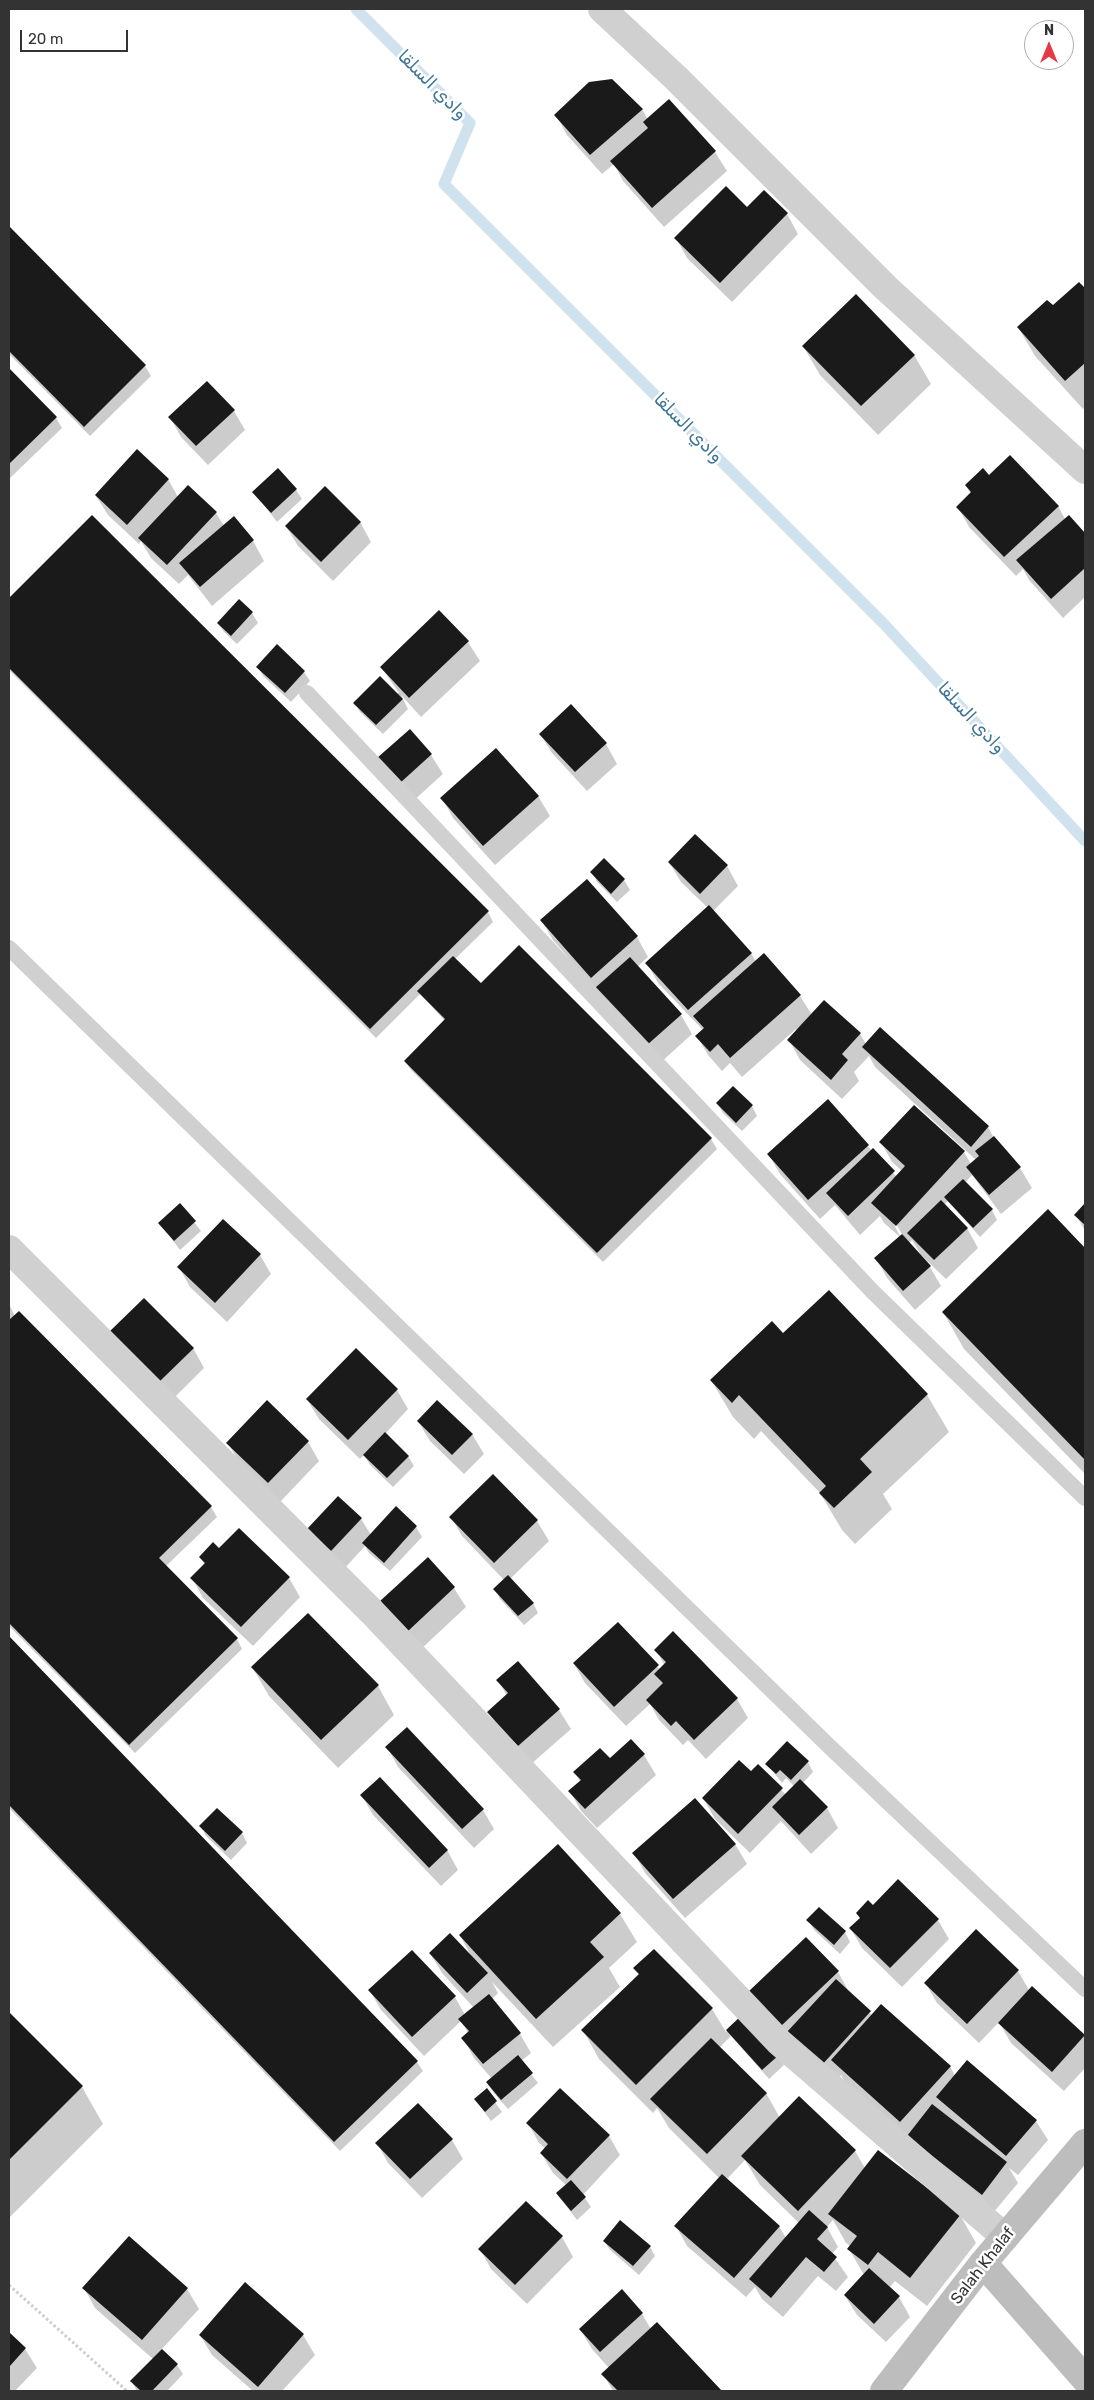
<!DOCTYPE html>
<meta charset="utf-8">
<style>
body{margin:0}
#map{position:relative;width:1094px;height:2400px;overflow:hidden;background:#fff;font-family:Rubik,sans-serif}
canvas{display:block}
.frame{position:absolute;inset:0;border:10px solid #333;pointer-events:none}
.north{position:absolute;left:1024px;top:20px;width:50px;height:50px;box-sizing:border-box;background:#fff;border:1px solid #adadad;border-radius:50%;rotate:0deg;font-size:14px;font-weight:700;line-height:20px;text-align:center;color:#333}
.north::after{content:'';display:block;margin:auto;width:18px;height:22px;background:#e63946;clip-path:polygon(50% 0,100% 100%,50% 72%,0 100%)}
.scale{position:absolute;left:20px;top:30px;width:108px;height:22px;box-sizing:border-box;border:2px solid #333;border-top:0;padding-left:6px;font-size:15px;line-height:18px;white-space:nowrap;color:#333;-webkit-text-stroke:4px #fff;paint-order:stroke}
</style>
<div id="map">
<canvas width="1094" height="2400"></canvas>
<div class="frame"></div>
<div class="north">N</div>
<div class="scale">20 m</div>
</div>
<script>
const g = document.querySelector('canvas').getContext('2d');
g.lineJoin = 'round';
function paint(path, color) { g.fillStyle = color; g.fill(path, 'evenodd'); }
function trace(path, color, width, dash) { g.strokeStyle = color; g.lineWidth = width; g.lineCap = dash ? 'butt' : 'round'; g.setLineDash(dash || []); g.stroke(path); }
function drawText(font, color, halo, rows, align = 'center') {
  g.font = font + ' Rubik,Vazirmatn,sans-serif'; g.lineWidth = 5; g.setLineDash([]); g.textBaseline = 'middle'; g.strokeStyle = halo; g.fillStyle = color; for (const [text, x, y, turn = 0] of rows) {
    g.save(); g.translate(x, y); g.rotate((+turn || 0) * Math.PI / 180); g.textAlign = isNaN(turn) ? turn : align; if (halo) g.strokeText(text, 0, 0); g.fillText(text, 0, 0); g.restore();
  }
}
paint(new Path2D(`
 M669,101L715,152L727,171L664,227L623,181L614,164L602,174L567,135L556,115L642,109L648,120Z
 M747,208L787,214L798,234L732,302L687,258L676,238Z
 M9,228L145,366L151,376L90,436L9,354Z
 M1079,284L1085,290V407L1083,409L1035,356L1018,327L1053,307Z
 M803,346L914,355L931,384L878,435L820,375Z
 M9,370L56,418L62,428L9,479Z
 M234,411L245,430L208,465L181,437L170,417Z
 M989,477L1058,506L1065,519L1068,516L1085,535V597L1063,618L1029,580L1023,569L1016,576L969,527L958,507L971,494L966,486Z
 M168,479L178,497L188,487L216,513L224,526L234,518L253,541L264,561L212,606L188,575L179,584L151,558L141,541L139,544L108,515L96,496Z
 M296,490L302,499L277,522L254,492Z
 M92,517L488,912L493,922L455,959L481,985L519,947L711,1139L717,1149L603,1262L411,1070L405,1061L445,1021L420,994L376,1038L9,670V600Z
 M360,522L371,542L333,581L298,546L286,526Z
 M239,601L252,613L258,623L237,644L224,632L218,623Z
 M468,642L480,661L421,717L401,695L408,709L383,734L360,712L355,703L399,693L381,667Z
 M258,667L304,672L310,681L291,702L263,676Z
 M540,734L606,744L617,764L587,791L552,753Z
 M431,755L443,774L412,802L390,778Z
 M538,796L550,816L495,865L453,818L442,798Z
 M604,859L624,880L630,890L617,902L597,882L592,872Z
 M669,862L727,866L738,886L713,911L751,953L756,962L764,955L800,996L812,1015L860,1034L866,1044L880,1028L988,1127L995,1140L1020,1168L1032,1188L1001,1214L972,1175L965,1183L992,1210L997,1220L980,1237L948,1201L944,1205L967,1228L978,1248L946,1279L921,1255L912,1240L909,1244L930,1267L941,1286L915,1310L887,1278L876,1258L900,1237L884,1223L880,1216L860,1235L835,1205L820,1219L780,1174L769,1155L828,1101L872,1151L897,1177L902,1171L892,1162L881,1142L964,1152L971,1164L976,1160L875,1067L869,1056L854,1072L859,1081L842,1099L800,1060L789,1040L797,1031L796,1029L742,1077L730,1063L722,1071L708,1055L697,1036L703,1031L701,1028L658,983L647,963L708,908L681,882ZM894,1220L903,1236H900L892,1221Z
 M587,881L637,937L648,957L637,967L681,1015L692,1034L659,1064L553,940L542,921Z
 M717,1103L752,1106L757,1116L742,1131L723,1113Z
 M180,1204L201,1231L180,1250L160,1223Z
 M1085,1204V1231L1076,1215Z
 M1048,1211L1085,1249V1474L964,1349L943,1312Z
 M260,1255L271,1274L227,1322L190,1287L179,1267Z
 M829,1292L927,1395L949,1432L883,1494L892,1509L855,1544L842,1530L820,1493L761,1431L754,1439L733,1417L711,1380L783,1335Z
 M9,1304L15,1316L19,1312L211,1507L217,1517L165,1567L237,1639L242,1649L135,1753L9,1626Z
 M193,1348L204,1368L171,1401L122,1352Z
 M397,1390L408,1409L385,1434L408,1456L414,1466L393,1487L370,1465L364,1455L360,1459L319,1419L307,1399Z
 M418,1421L472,1434L484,1454L464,1474L430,1441Z
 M308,1442L319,1461L280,1502L239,1462L228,1443Z
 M493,1476L537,1521L549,1541L510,1579L533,1603L538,1613L524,1625L500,1599L495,1589L504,1580L462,1536L451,1517Z
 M396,1508L416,1527L422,1537L390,1571L369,1553L365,1546L343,1570L309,1529L361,1519L371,1535Z
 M219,1550L289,1578L300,1597L253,1646L203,1598L192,1578L205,1565L200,1557Z
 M428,1559L454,1588L466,1607L419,1651L381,1602Z
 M618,1623L660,1670L665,1666L656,1650L737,1699L748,1718L706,1759L688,1740L683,1745L659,1720L650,1704L626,1726L585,1683L574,1664Z
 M9,1638L417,2062L423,2071L340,2151L9,1808Z
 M252,1667L378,1686L394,1715L338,1768L269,1696Z
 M498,1680L559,1710L571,1729L530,1765L500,1732L489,1712L507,1696Z
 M631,1740L644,1755L656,1775L597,1828L581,1811L570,1791L580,1782L575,1772L610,1759Z
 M387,1747L483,1810L494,1829L474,1848L398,1767Z
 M808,1762L813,1772L803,1783L827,1808L838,1828L811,1854L781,1821L750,1853L715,1819L703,1798L751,1773L758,1765L786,1795L794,1786L786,1778L782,1783L767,1764Z
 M362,1796L447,1850L458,1870L441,1886L373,1815Z
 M201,1826L242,1833L247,1843L231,1860L206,1836Z
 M735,1844L747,1864L685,1918L645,1873L634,1853Z
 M873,1906L938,1920L949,1939L902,1987L862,1948L851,1929Z
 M620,1914L637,1942L609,1968L620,1987L553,2047L492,1982L498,1993L492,1999L520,2034L531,2053L521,2061L538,2083L508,2109L493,2092L488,2083L492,2079L474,2058L463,2038L468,2033L461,2021L424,2056L381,2010L370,1991L412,1952L455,1997L465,2015L474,2008L442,1973L430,1953L472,1958L460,1935Z
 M808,1920L845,1932L850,1942L840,1954L814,1930Z
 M976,1931L1018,1971L1029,1990L1032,1987L1085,2037V2068L1064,2091L1011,2043L999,2022L979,2043L937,2003L926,1984Z
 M654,1950L712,2009L726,2032L742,2017L778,2056L784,2065L769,2079L731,2036L719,2048L766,2093L780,2118L799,2098L855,2151L865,2168L960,2215L976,2243L927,2306L895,2281L889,2288L899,2297L910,2317L886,2342L857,2315L845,2296L864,2275L849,2249L851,2246L846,2243L833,2220L827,2227L838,2247L832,2254L848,2277L836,2291L818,2276L783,2317L762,2299L755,2287L746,2297L687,2246L676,2226L719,2178L669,2128L657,2108L653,2113L599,2059L583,2030L639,1975L635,1969ZM745,2160L760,2185L799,2223L786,2238L779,2226L726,2180Z
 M838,1972L849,1992L872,2015L950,2066L955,2076L967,2062L1036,2121L1048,2140L1018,2175L1009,2168L1018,2183L993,2213L849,2089L841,2075L833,2085L761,2012Z
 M9,2014L82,2087L103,2124L9,2218Z
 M486,2090L502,2112L491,2121L475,2099Z
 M528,2123L609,2136L620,2155L583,2195L591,2207L577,2220L557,2194L566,2185L553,2173L541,2153L546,2149L539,2143Z
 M452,2140L463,2159L422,2198L388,2163L377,2143Z
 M562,2237L573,2257L527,2304L491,2269L480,2249Z
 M129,2238L187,2289L199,2309L161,2350L177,2365L183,2374L167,2391H137L132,2382L153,2359L95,2308L84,2288Z
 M604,2241L650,2247L655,2256L639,2275L610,2250Z
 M246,2284L303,2335L315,2355L282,2391H253L212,2355L200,2335Z
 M642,2314L651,2329L657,2323L720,2391H613L603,2374L609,2368L592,2349L580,2329Z
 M9,2333L25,2349L37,2368L15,2391H9Z`), '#0003');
trace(new Path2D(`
 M356,9L470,123L444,184L884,624L1085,841`), '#cfe2ee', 11);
paint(new Path2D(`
 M612,79L643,109L590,155L554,115L589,82Z
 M669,99L716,151L652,208L610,161L648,128L643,122Z
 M726,186L747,207L764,190L788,213L720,283L674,238Z
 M9,226L146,365L84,427L9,351Z
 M1079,282L1085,288V363L1065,381L1017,327L1047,300L1053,305Z
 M856,294L915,355L861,406L802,346Z
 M9,368L57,417L9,464Z
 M207,381L235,410L196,446L168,417Z
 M137,449L169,479L127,525L95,495Z
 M1010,455L1059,506L1004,557L956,507L971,492L965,485L983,468L989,475Z
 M278,468L297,489L271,513L252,492Z
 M188,485L217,512L167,565L138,538Z
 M325,486L361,522L321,562L285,526Z
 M92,515L489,911L370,1029L9,668V598Z
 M1069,515L1085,533V568L1051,599L1016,560Z
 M234,516L254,540L200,587L179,563Z
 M239,599L253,612L231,636L217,623Z
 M439,610L469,641L409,698L380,667Z
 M277,644L305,671L285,693L256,667Z
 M380,676L403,699L376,725L353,703Z
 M571,704L607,743L575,772L539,734Z
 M410,729L432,754L400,783L377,758Z
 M496,748L539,796L483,846L440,798Z
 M695,834L728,865L700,894L668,862Z
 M604,858L625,879L611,894L590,872Z
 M587,879L638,936L591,978L540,920Z
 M709,905L752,953L688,1010L645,963Z
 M519,945L712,1138L597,1253L404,1061L445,1019L417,991L453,956L481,983Z
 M764,953L801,995L730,1058L718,1044L710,1052L695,1036L704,1028L693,1016Z
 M630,957L682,1014L647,1045L595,988Z
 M824,1000L861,1033L842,1054L848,1060L831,1080L787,1040Z
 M880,1027L989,1126L971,1147L862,1047Z
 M733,1086L753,1105L736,1123L716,1103Z
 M828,1099L869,1145L808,1200L767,1154Z
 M914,1105L965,1151L896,1226L871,1203L905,1166L879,1142Z
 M994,1136L1021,1167L989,1195L966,1167L979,1156L975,1151Z
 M873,1148L895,1171L848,1216L826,1193Z
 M963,1179L993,1209L973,1228L944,1197Z
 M941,1200L968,1228L934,1260L907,1233Z
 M180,1203L196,1221L174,1241L158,1223Z
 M1085,1203V1225L1074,1215Z
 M1048,1209L1085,1248V1460L942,1312Z
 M223,1219L261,1254L215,1303L177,1267Z
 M902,1234L931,1266L903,1291L874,1258Z
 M829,1290L928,1394L860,1459L872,1472L834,1508L819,1493L826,1486L739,1395L732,1403L710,1380L772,1321L783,1333Z
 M144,1298L194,1348L159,1382L109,1332Z
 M19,1311L212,1506L159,1558L238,1638L129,1745L9,1623V1320Z
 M356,1348L398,1389L348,1440L306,1399Z
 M267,1400L309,1441L268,1483L226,1443Z
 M437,1400L473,1434L452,1455L417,1421Z
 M385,1432L409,1456L387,1478L363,1455Z
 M493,1474L538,1520L494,1563L449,1517Z
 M338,1496L362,1518L331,1551L307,1529Z
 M396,1506L417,1526L384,1563L362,1543Z
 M239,1528L290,1577L241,1627L190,1578L205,1563L199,1557L213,1542L219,1548Z
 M428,1557L455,1587L407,1632L379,1602Z
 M508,1575L534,1603L518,1616L493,1589Z
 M308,1613L379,1685L321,1740L251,1667Z
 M618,1622L659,1665L614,1707L573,1663Z
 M673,1631L738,1698L694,1740L676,1721L671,1726L646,1700L663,1683L654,1674L666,1662L654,1650Z
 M9,1636L418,2061L334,2142L9,1805Z
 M518,1661L560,1709L518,1746L487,1712L508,1693L496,1680Z
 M407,1727L484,1809L462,1829L385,1747Z
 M631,1739L645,1754L585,1809L568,1791L581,1780L573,1772L600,1748L610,1758Z
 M787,1741L809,1761L791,1780L780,1770L776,1774L765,1764Z
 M739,1760L751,1771L758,1764L783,1788L738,1834L702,1798Z
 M380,1777L448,1850L429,1868L360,1795Z
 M800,1779L828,1807L799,1835L772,1807Z
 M695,1798L736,1844L673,1899L632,1853Z
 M217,1808L243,1832L225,1851L199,1826Z
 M558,1844L621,1913L590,1942L604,1957L536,2019L459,1935Z
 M898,1879L939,1919L890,1968L849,1928L860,1918L856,1913L868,1900L873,1905Z
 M819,1907L846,1931L834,1945L806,1920Z
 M976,1929L1019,1970L967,2024L924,1983Z
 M450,1933L488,1973L467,1993L429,1953Z
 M806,1937L839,1971L781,2026L748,1992Z
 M654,1949L713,2008L636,2085L581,2030L639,1974L633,1968Z
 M412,1950L456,1996L412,2037L368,1990Z
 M836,1979L871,2011L821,2066L786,2033Z
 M1032,1986L1085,2035L1052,2072L998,2023Z
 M489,1994L521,2033L483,2064L461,2038L469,2031L458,2019Z
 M881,2004L951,2066L900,2122L831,2060Z
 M9,2012L83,2086L9,2160Z
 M742,2015L779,2055L762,2070L726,2030Z
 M711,2038L767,2093L707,2154L650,2099Z
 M518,2055L533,2073L501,2100L486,2082Z
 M967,2060L1037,2120L1006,2156L936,2097Z
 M487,2088L497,2101L485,2112L474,2099Z
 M560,2088L610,2135L567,2179L540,2153L548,2144L526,2123Z
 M799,2096L856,2150L798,2211L741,2156Z
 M418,2103L453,2139L410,2179L375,2143Z
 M932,2104L1007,2162L982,2195L907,2136Z
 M878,2150L961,2214L910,2278L878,2252L868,2265L847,2249L857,2236L828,2214Z
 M722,2174L780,2226L734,2278L674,2226Z
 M571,2180L586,2197L571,2211L556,2193Z
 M526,2201L563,2236L515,2285L478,2249Z
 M809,2210L828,2227L817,2239L837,2257L824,2272L806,2257L771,2298L749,2279Z
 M620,2220L651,2246L633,2266L603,2241Z
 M129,2236L188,2288L142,2340L82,2288Z
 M869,2268L900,2296L874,2324L844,2295Z
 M245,2282L304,2334L258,2387L199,2335Z
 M622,2289L643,2313L600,2352L579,2329Z
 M657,2322L722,2391H618L601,2374Z
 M9,2332L26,2348L9,2367Z
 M162,2349L178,2364L152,2391H141L130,2381Z`), '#1a1a1a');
trace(new Path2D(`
 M9,2285L127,2391`), '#cdcdcd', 3, [2.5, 2.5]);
trace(new Path2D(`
 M307,693L873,1292L1085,1498
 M9,948L831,1748L1085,1989`), '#d0d0d0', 16);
trace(new Path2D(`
 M602,9L676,78L885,287L1085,470
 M9,1249L372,1612L779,2042L1005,2237`), '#d0d0d0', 28);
trace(new Path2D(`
 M983,2263L1085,2379
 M884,2391L983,2263L1085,2143`), '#bdbdbd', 28);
drawText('16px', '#333', '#fff', [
 ["Salah Khalaf",983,2266,-52]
]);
drawText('italic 18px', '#3f7597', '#fff', [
 ["وادي السلقا",432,85,45],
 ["وادي السلقا",688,428,45],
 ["وادي السلقا",971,718,47]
]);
</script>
